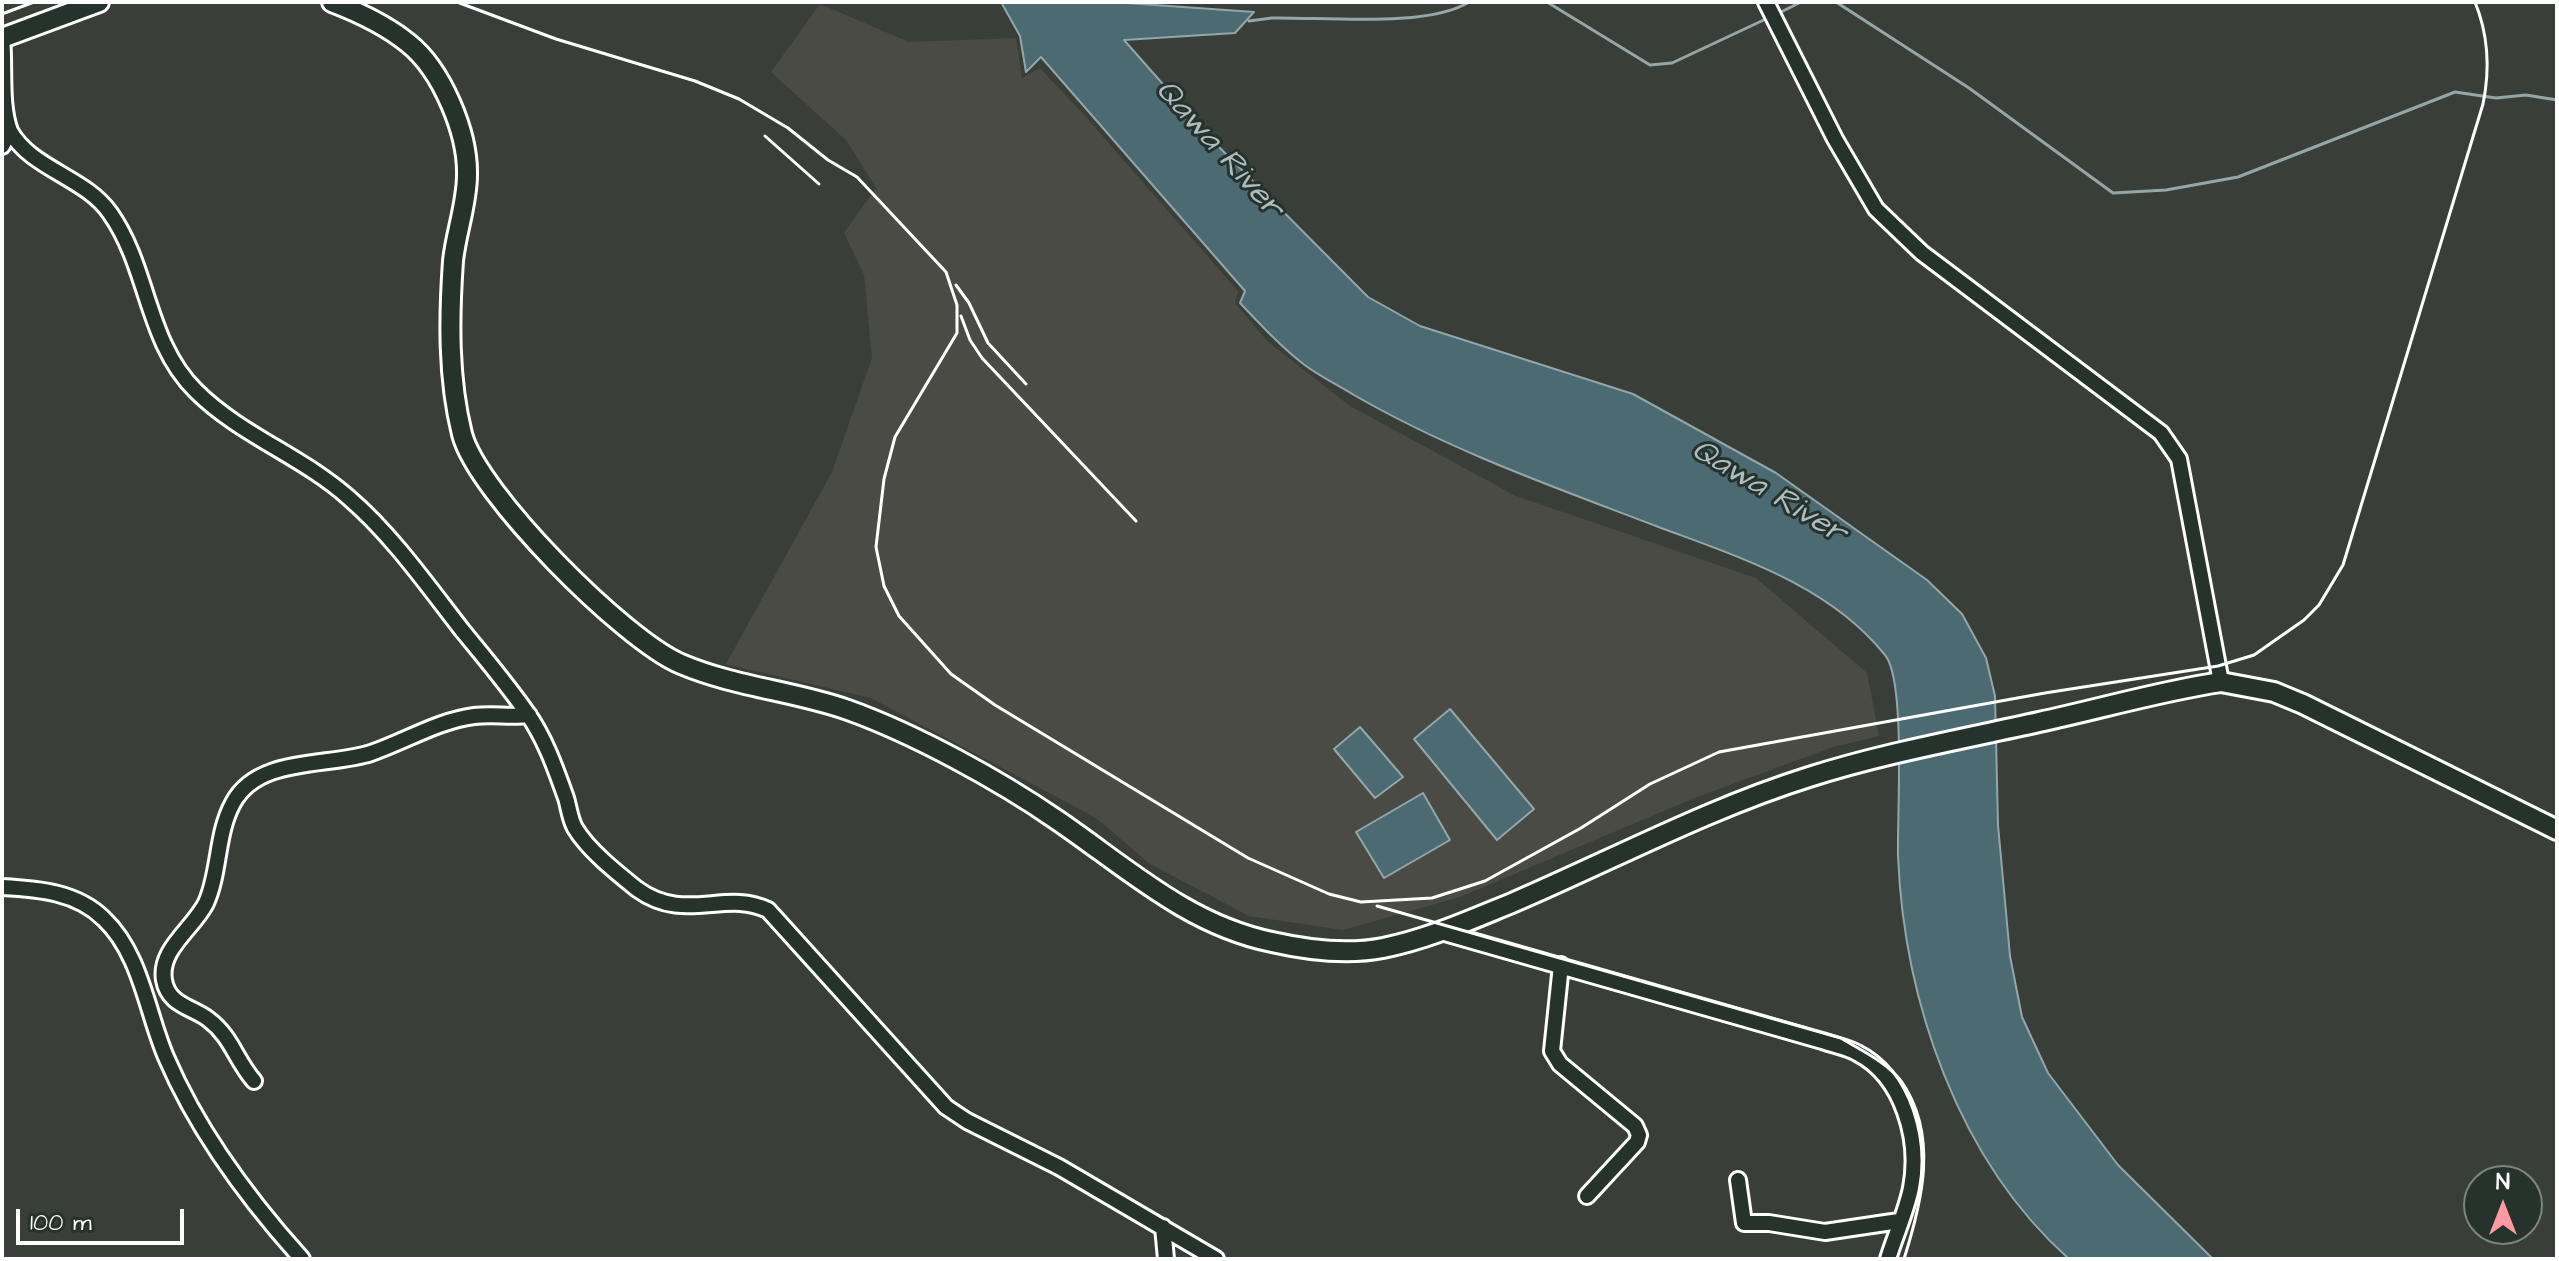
<!DOCTYPE html>
<style>
body{margin:0}
#map{position:relative;width:2559px;height:1261px;overflow:hidden;background:#393f38;font-family:"Architects Daughter",sans-serif}
canvas{display:block}
.frame{position:absolute;inset:0;border:4px solid #fff;pointer-events:none}
.north{position:absolute;left:2463px;top:1165px;width:80px;height:80px;box-sizing:border-box;background:#26332d;border:2px solid #7d8581;border-radius:50%;rotate:0deg;font-size:22px;font-weight:700;line-height:32px;text-align:center;color:#fff}
.north::after{content:'';display:block;margin:auto;width:28px;height:36px;background:#ff9aa2;clip-path:polygon(50% 0,100% 100%,50% 72%,0 100%)}
.scale{position:absolute;left:16px;top:1209px;width:168px;height:36px;box-sizing:border-box;border:4px solid #fff;border-top:0;padding-left:10px;font-size:24px;line-height:28px;white-space:nowrap;color:#fff;-webkit-text-stroke:6px #26332d;paint-order:stroke}
</style>
<div id="map">
<canvas width="2559" height="1261"></canvas>
<div class="frame"></div>
<div class="north">N</div>
<div class="scale">100 m</div>
</div>
<script>
const g = document.querySelector('canvas').getContext('2d');
g.lineJoin = 'round';
function paint(path, color) { g.fillStyle = color; g.fill(path, 'evenodd'); }
function trace(path, color, width, dash) { g.strokeStyle = color; g.lineWidth = width; g.lineCap = dash ? 'butt' : 'round'; g.setLineDash(dash || []); g.stroke(path); }
function drawText(font, color, halo, rows, align = 'center') {
  g.font = font + ' "Architects Daughter",sans-serif'; g.lineWidth = 6; g.setLineDash([]); g.textBaseline = 'middle'; g.strokeStyle = halo; g.fillStyle = color; for (const [text, x, y, turn = 0] of rows) {
    g.save(); g.translate(x, y); g.rotate((+turn || 0) * Math.PI / 180); g.textAlign = isNaN(turn) ? turn : align; if (halo) g.strokeText(text, 0, 0); g.fillText(text, 0, 0); g.restore();
  }
}
paint(new Path2D(`
 M820,4L909,42L1016,38L1022,78L1040,68L1084,115L1238,291L1235,303L1267,341L1350,406L1516,496L1756,578L1867,673L1879,736L1833,747L1692,799L1460,897L1343,930L1249,916L1150,864L1096,818L871,698L726,664L832,472L872,358L864,275L844,233L876,188L847,141L771,72Z`), '#4a4b44');
const water = new Path2D(`
 M1001,2H1112L1254,12L1235,33L1124,40L1214,142L1368,297L1420,326L1633,394L1776,473L1927,580L1962,614L1986,658L1995,696L1998,825L2010,956L2022,1017L2048,1073L2118,1165L2213,1259H2069C1958,1160 1904,1001 1898,856C1897,816 1906,680 1885,655C1828,584 1738,557 1656,526C1554,487 1449,450 1354,395C1338,385 1321,377 1306,366C1282,348 1261,325 1240,303L1245,291L1041,57L1026,72L1020,36Z
 M1450,709L1534,809L1497,840L1414,739Z
 M1360,727L1403,777L1375,798L1334,749Z
 M1423,793L1450,840L1384,878L1356,832Z`);
paint(water, '#4b6a71');
trace(water, '#93a6aa', 2);
trace(new Path2D(`
 M1547,2L1650,65L1672,63L1768,18
 M1836,2L1969,88L2113,193L2166,190L2238,177L2455,92L2496,98L2526,95L2557,100
 M1779,13L1801,2
 M1249,21L1272,18C1324,17 1428,28 1469,2`), '#93a6aa', 3);
const minor = new Path2D(`
 M1766,2L1835,139L1876,209L1922,253L2161,433L2179,459L2221,682
 M2,38C5,67 0,104 10,131C31,169 85,177 110,213C149,268 146,342 196,391C240,435 302,456 349,498C392,535 427,585 462,630C484,657 507,684 527,713C545,738 556,770 566,798C569,808 570,819 575,828C588,850 617,873 637,889C685,924 725,889 768,910L946,1107L967,1121L1059,1167L1216,1259
 M2,146L10,131
 M2,887C39,889 77,892 104,919C141,954 147,1013 166,1057C198,1132 248,1199 302,1259
 M1441,932L1822,1041C1833,1045 1847,1047 1857,1053C1904,1077 1920,1141 1911,1188C1906,1212 1895,1236 1888,1259
 M1561,965L1552,1051L1560,1064L1635,1126L1639,1135L1637,1142L1587,1196
 M254,1081C235,1059 232,1037 208,1019C192,1007 168,1005 164,980C159,949 193,929 206,903C220,872 216,834 233,803C258,756 329,767 371,753C406,741 437,721 474,716C492,714 511,717 529,715
 M1738,1180L1744,1223H1769L1825,1232L1899,1221
 M1163,1227L1166,1259`);
const major = new Path2D(`
 M332,2C358,12 386,25 408,43C442,70 468,133 467,175C467,204 456,232 453,261C449,318 448,378 462,434C477,493 624,640 681,664C735,687 794,691 848,710C915,734 999,780 1057,820C1126,867 1188,925 1272,942C1307,950 1347,955 1383,948C1428,939 1470,920 1512,903C1610,861 1707,809 1809,777C1884,753 1963,739 2039,722C2100,709 2160,691 2221,682L2274,692L2303,704L2557,830
 M2,38L99,2`);
trace(minor, '#fff', 20);
trace(major, '#fff', 24);
trace(minor, '#26332d', 14);
trace(major, '#26332d', 18);
trace(new Path2D(`
 M457,2L556,39L695,81L739,99L788,128L828,160L857,177L946,272L957,305V333L895,437L884,479L876,547L884,586L899,616L951,674L995,705L1248,858L1329,894L1361,902L1432,898L1485,881L1581,828L1650,784L1719,752L2045,693L2218,666L2254,655L2304,620L2319,605L2343,565L2483,104C2490,70 2488,34 2475,2
 M2,14L34,2
 M765,136L819,184
 M956,285L969,303L988,343L1026,384
 M961,316L970,340L982,358L1136,521
 M1377,906L1841,1038C1860,1050 1887,1062 1901,1081C1939,1135 1922,1202 1904,1259`), '#fff', 3);
drawText('italic 32px', '#aebcbf', '#26332d', [
 ["Qawa River",1218,150,48],
 ["Qawa River",1768,493,31]
]);
</script>
